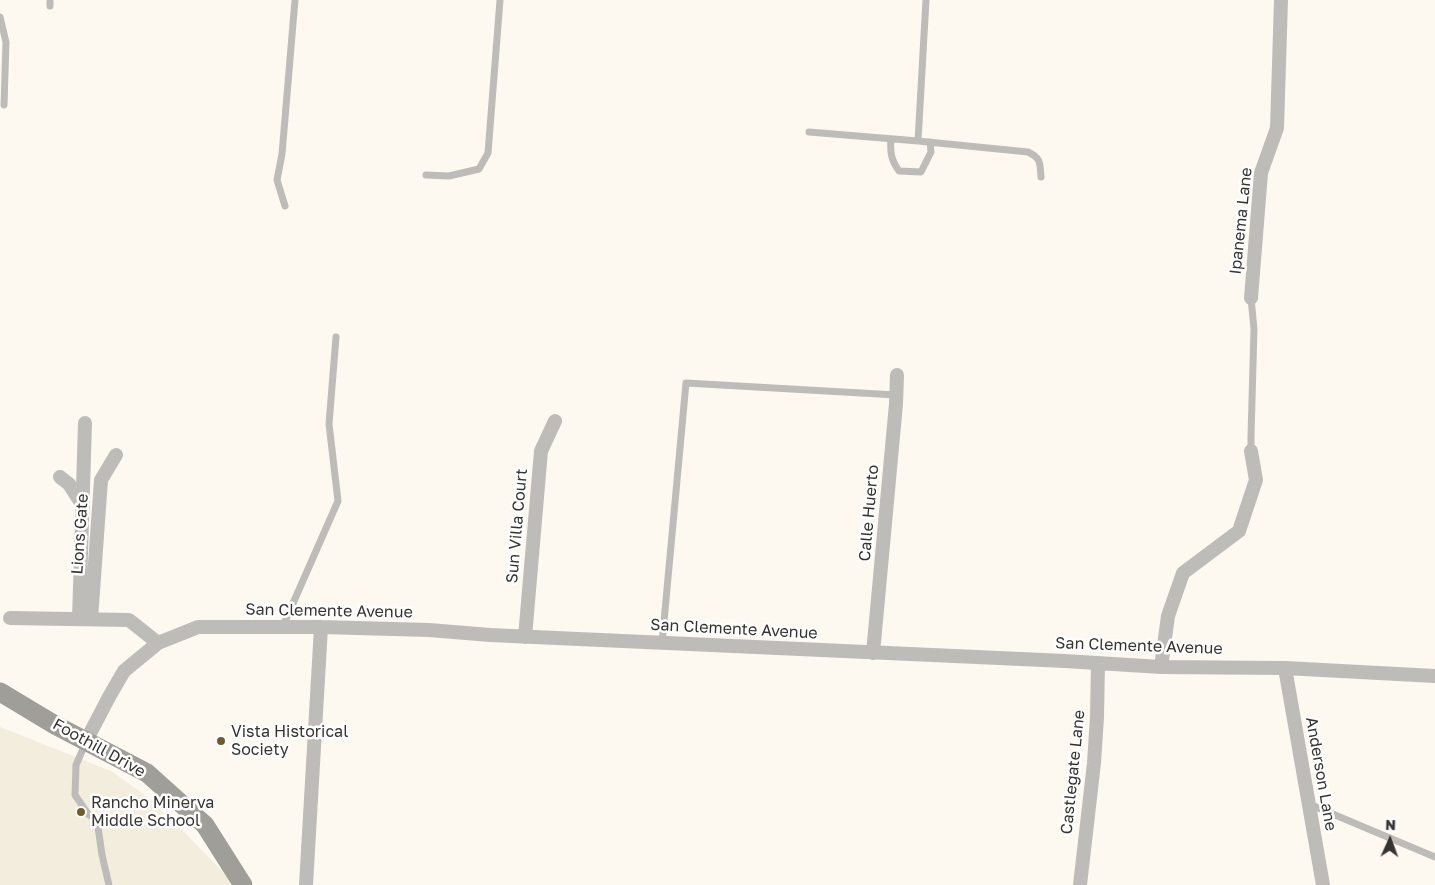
<!DOCTYPE html>
<style>
body{margin:0}
#map{position:relative;width:1435px;height:885px;overflow:hidden;background:#fdf9f1;font-family:"Golos Text",sans-serif}
canvas{display:block}
.north{position:absolute;left:1365px;top:815px;width:50px;height:50px;-webkit-text-stroke:4px #fff;paint-order:stroke;rotate:2deg;font-size:14px;font-weight:700;line-height:20px;text-align:center;color:#363431}
.north::after{content:'';display:block;margin:auto;width:18px;height:22px;background:#363431;clip-path:polygon(50% 0,100% 100%,50% 72%,0 100%)}
</style>
<div id="map">
<canvas width="1435" height="885"></canvas>
<div class="north">N</div>
</div>
<script>
const g = document.querySelector('canvas').getContext('2d');
g.lineJoin = 'round';
function paint(path, color) { g.fillStyle = color; g.fill(path, 'evenodd'); }
function trace(path, color, width, dash) { g.strokeStyle = color; g.lineWidth = width; g.lineCap = dash ? 'butt' : 'round'; g.setLineDash(dash || []); g.stroke(path); }
function drawText(font, color, halo, rows, align = 'center') {
  g.font = font + ' "Golos Text",sans-serif'; g.lineWidth = 5; g.setLineDash([]); g.textBaseline = 'middle'; g.strokeStyle = halo; g.fillStyle = color; for (const [text, x, y, turn = 0] of rows) {
    g.save(); g.translate(x, y); g.rotate((+turn || 0) * Math.PI / 180); g.textAlign = isNaN(turn) ? turn : align; if (halo) g.strokeText(text, 0, 0); g.fillText(text, 0, 0); g.restore();
  }
}
paint(new Path2D(`
 M0,727L111,771L142,793L184,832L225,874L231,885H0Z`), '#f3eddd');
trace(new Path2D(`
 M50,0V6
 M926,0L918,141L1028,152C1041,158 1040,163 1041,177
 M0,17L6,42L4,105
 M809,132L918,141
 M891,139C890,152 891,160 899,171L921,172L931,152L930,142
 M426,175L449,176L479,169L488,153L500,0
 M285,206L277,180L282,154L295,0
 M1251,298L1254,329L1251,436V451
 M283,626L338,501L329,424L336,337
 M662,643L686,383L896,395
 M86,742L76,765L75,795L88,814L97,820L102,855L109,885
 M1309,804L1435,857`), '#bebcb9', 7);
trace(new Path2D(`
 M1251,298L1261,173L1277,128L1281,0
 M60,477L69,484L83,506
 M10,618L129,620L158,643
 M79,619L85,423
 M91,619L101,480L116,455
 M525,637L541,451L555,421
 M873,653L896,404L897,375
 M1161,667L1168,616L1183,573L1239,531L1256,480L1251,451
 M1285,668L1323,885
 M86,741L109,697L124,671L158,643L198,627H321L429,630L490,635L1065,661L1161,667L1285,668L1435,676
 M306,885L321,627
 M1080,885L1094,763L1097,717L1098,663`), '#bebcb9', 14);
trace(new Path2D(`
 M0,692L55,725L147,773L205,825L243,885`), '#a09e99', 19);
for (const [x, y, r, color] of [
 [221,741,5,"#705c2b"],
 [81,812,5,"#705c2b"]
]) { const dot = new Path2D(); dot.arc(x, y, r, 0, 2 * Math.PI); g.fillStyle = color; g.fill(dot); trace(dot, '#fff', 2); }
drawText('16px', '#363431', '#fff', [
 ["Ipanema Lane",1241,221,-84],
 ["Calle Huerto",869,513,-85],
 ["Sun Villa Court",517,526,-85],
 ["Lions Gate",80,534,-86],
 ["San Clemente Avenue",329,611,1],
 ["San Clemente Avenue",734,629,3],
 ["San Clemente Avenue",1139,646,2],
 ["Foothill Drive",99,748,29],
 ["Castlegate Lane",1073,772,-84],
 ["Anderson Lane",1321,774,80]
]);
drawText('16px', '#363431', '#fff', [
 ["Vista Historical",231,732],
 ["Society",231,750],
 ["Rancho Minerva",91,803],
 ["Middle School",91,821]
], 'left');
</script>
